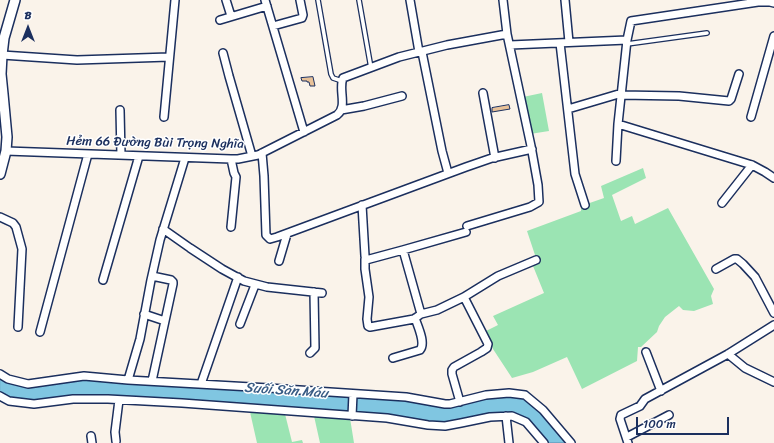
<!DOCTYPE html>
<meta charset="utf-8">
<style>
body{margin:0}
#map{position:relative;width:774px;height:443px;overflow:hidden;background:#faf3ea;font-family:Sriracha,sans-serif}
canvas{display:block}
.north{position:absolute;left:8px;top:8px;width:40px;height:40px;-webkit-text-stroke:3px #fff;paint-order:stroke;rotate:0deg;font-size:11px;font-weight:700;line-height:16px;text-align:center;color:#1b2f5e}
.north::after{content:'';display:block;margin:auto;width:14px;height:18px;background:#1b2f5e;clip-path:polygon(50% 0,100% 100%,50% 72%,0 100%)}
.scale{position:absolute;left:636px;top:417px;width:93px;height:18px;box-sizing:border-box;border:2px solid #1b2f5e;border-top:0;padding-left:5px;font-size:12px;line-height:14px;white-space:nowrap;color:#1b2f5e;-webkit-text-stroke:3px #fff;paint-order:stroke}
</style>
<div id="map">
<canvas width="774" height="443"></canvas>
<div class="north">B</div>
<div class="scale">100 m</div>
</div>
<script>
const g = document.querySelector('canvas').getContext('2d');
g.lineJoin = 'round';
function paint(path, color) { g.fillStyle = color; g.fill(path, 'evenodd'); }
function trace(path, color, width, dash) { g.strokeStyle = color; g.lineWidth = width; g.lineCap = dash ? 'butt' : 'round'; g.setLineDash(dash || []); g.stroke(path); }
function drawText(font, color, halo, rows, align = 'center') {
  g.font = font + ' Sriracha,sans-serif'; g.lineWidth = 3; g.setLineDash([]); g.textBaseline = 'middle'; g.strokeStyle = halo; g.fillStyle = color; for (const [text, x, y, turn = 0] of rows) {
    g.save(); g.translate(x, y); g.rotate((+turn || 0) * Math.PI / 180); g.textAlign = isNaN(turn) ? turn : align; if (halo) g.strokeText(text, 0, 0); g.fillText(text, 0, 0); g.restore();
  }
}
paint(new Path2D(`
 M542,93L549,131L530,134L523,97Z
 M643,168L646,178L612,195L621,221L632,216L635,224L668,208L714,289L711,296L713,304L694,311L683,310L679,306L665,317L659,326L657,332L641,347H638L637,361L582,389L567,357L533,372L512,378L493,349L486,331L498,325L493,316L544,293L533,266L538,264L527,231L581,211V206L604,198L601,186Z
 M250,412L285,414L292,442L302,440L303,443H257Z
 M314,416L350,418L354,443H320Z`), '#9be4b3');
const water = new Path2D(`
 M0,377L28,387L85,378L403,399L444,406L486,397L509,395L524,397L541,412L568,443H547L512,414L444,424L181,401L34,402L10,399L0,393Z`);
paint(water, '#80c6e1');
trace(water, '#588aad', 1);
const building = new Path2D(`
 M313,77L315,86H310L309,82H307V81H302L301,78Z
 M509,105L510,109L492,112V108Z`);
paint(building, '#e8c198');
trace(building, '#1b2f5e', 1);
const service = new Path2D(`
 M318,0L331,74L333,78L342,81
 M359,0L371,68
 M627,44L707,33`);
const minor = new Path2D(`
 M226,0L231,16
 M265,0L304,132
 M410,0L419,52
 M565,0L569,42
 M774,3L770,2H758L631,21L627,40L622,87L618,124L752,165L765,172L774,178
 M220,20L267,6
 M273,26L302,18L303,15L300,0
 M560,43L575,174L585,205
 M510,45L627,40
 M422,52L442,151L448,173
 M223,53L229,76L252,156
 M2,55L77,60L169,57
 M483,93L495,158
 M621,95L679,96L729,101L731,99L739,74
 M568,109L622,93
 M120,110L121,155
 M341,110L364,106L402,96
 M164,117L175,0
 M751,117L774,36
 M6,151L231,159H238L258,155L337,115C348,106 338,90 343,78L399,57L447,45L507,34L503,0
 M262,153L264,176L266,235L270,239L277,237L466,167L492,158L532,149
 M616,161L618,124
 M722,203L752,165
 M362,205L365,256L366,260L403,250L466,232
 M0,217L13,223L16,227L22,249L18,327
 M467,226L530,207L539,202L538,185L531,146L507,34
 M231,227L236,177L234,173L231,159
 M163,229L190,248L222,269L244,281L267,287L322,293
 M403,250L421,314L437,310L464,297L498,276L536,260
 M365,259V269L369,297L367,319L368,326L370,327L414,319L421,314
 M279,261L287,234
 M716,269L734,259H737L743,264L755,277L774,313
 M152,276L171,280L173,282V284L152,381
 M103,280L139,156
 M144,314L165,321
 M240,324L255,285
 M40,332L88,154
 M646,352L661,391
 M310,353L315,348L314,292
 M728,354L745,368L774,382
 M393,358L420,350C426,343 418,327 415,318
 M0,374L8,379L28,384L84,376L128,380L269,388L406,397L445,404H450L486,395L509,393L525,395L543,410L571,443
 M128,380L140,339L151,280L160,240L185,158
 M201,384L238,277
 M0,396L9,401L34,404L73,399H108L182,403L387,418L428,425L445,426L461,423L490,417L512,416L526,422L544,443
 M460,402L452,374V370L454,367L481,352L487,348L488,344L464,297
 M352,416L353,394
 M506,416L509,443
 M91,436L92,443
 M627,437L669,415
 M116,441L115,432L119,400
 M628,443L620,419L621,415L640,406L645,399L669,386L728,354L774,325`);
const tertiary = new Path2D(`
 M0,174L6,151L7,137L3,94L1,74L2,55L4,38L15,0`);
trace(service, '#1b2f5e', 6);
trace(minor, '#1b2f5e', 10);
trace(tertiary, '#1b2f5e', 12);
trace(service, '#fff', 3.5);
trace(minor, '#fff', 7);
trace(tertiary, '#fff', 9);
drawText('13px', '#1b2f5e', '#fff', [
 ["Hẻm 66 Đường Bùi Trọng Nghĩa",155,143,1]
]);
drawText('italic 14px', '#395c85', '#fff', [
 ["Suối Săn Máu",286,391,4]
]);
</script>
